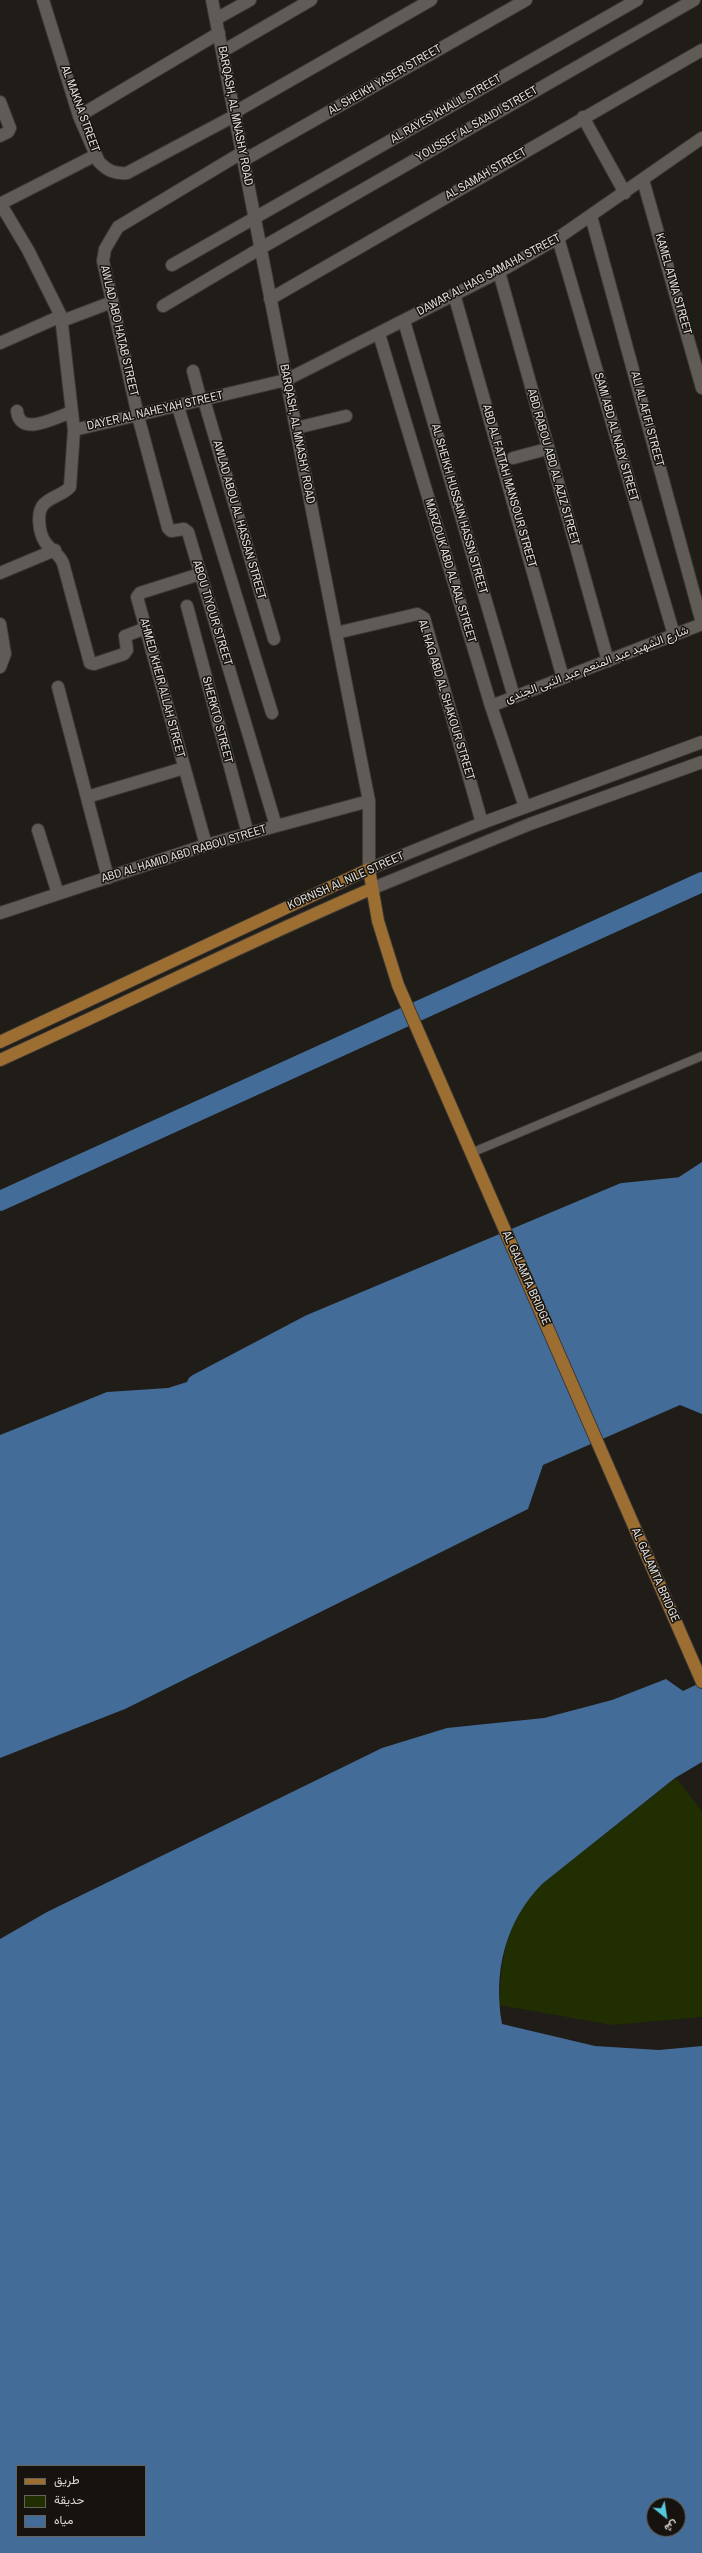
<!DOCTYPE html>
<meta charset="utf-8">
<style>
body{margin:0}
#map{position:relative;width:702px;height:2553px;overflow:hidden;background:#201c17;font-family:"Archivo Narrow",Vazirmatn,sans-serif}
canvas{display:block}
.legend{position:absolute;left:16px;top:2465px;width:130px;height:72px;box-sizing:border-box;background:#16130e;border:1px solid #65625e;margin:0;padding:5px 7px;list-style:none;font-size:12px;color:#dcd9d6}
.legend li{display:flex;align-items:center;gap:8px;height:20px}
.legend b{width:20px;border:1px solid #65625e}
.north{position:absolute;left:646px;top:2497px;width:40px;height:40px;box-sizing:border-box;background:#16130e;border:1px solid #65625e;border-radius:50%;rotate:150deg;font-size:11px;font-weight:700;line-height:16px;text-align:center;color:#dcd9d6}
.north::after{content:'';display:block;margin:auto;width:14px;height:18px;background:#54cade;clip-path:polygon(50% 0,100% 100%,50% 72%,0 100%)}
</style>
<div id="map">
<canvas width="702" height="2553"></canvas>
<ul class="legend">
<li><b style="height:5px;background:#9c6e32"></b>طريق</li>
<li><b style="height:11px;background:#202e02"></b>حديقة</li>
<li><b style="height:11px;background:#436c98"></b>مياه</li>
</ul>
<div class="north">ش</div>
</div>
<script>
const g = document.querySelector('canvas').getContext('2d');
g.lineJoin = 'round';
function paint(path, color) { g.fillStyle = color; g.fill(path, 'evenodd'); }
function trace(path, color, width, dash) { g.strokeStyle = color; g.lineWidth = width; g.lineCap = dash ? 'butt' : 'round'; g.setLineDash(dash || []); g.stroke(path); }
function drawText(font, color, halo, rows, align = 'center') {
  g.font = font + ' "Archivo Narrow",Vazirmatn,sans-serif'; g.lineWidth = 3; g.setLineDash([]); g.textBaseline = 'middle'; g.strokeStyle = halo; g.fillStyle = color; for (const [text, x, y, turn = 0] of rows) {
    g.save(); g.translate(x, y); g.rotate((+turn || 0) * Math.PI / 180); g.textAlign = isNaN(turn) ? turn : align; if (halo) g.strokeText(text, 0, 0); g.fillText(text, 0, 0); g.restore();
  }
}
paint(new Path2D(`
 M676,1778L702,1811V2017L612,2025L499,2005C502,1954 505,1922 542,1884Z`), '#202e02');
paint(new Path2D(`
 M702,1162V1414L680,1405L543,1465L528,1509L125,1709L0,1758V1435L107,1392L168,1388L244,1364L506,1249L676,1179Z
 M666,1679L683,1691L702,1682V1762L675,1778L542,1884C505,1922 493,1972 502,2024L595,2046L659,2050L702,2046V2553H0V1939L47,1912L382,1748L447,1728L544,1718L612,1700ZM17,2466H145V2536H17ZM654,2505H678V2529H654Z`), '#436c98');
trace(new Path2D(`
 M0,1201L702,882
 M197,1384L309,1325L623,1193L702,1185`), '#436c98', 20);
const service = new Path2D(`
 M471,1153L702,1056`);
const minor = new Path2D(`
 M43,0L79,116L99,162C108,171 115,174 127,173L236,115
 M216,19L250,0
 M223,51L311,0
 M0,102L10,128L8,132L0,136
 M235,112L431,0
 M79,116L219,33
 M583,117L625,193
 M243,152L118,227L105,249L103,261L138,416L168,528L171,531L184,529L188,532L276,826
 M244,160L526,0
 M643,180L702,388
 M0,203L28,250L61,316L74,430L286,380L499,272L558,238L702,138
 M0,204L96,155
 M591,216L702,623
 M558,238L674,635
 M172,265L637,0
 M499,272L608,661
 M454,294L563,678
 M270,299L702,50
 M163,306L261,248L694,0
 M62,321L112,302
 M404,321L514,697
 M379,334L491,706L525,807
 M0,343L61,316
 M193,371L201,401
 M204,400L274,639
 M178,407L272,713
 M17,411C20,438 56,417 72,412
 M296,428L346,416
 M74,430L70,487C63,495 52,496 44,504C36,512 39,533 45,542C51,551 59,553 63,563L90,663L94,664L124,654L127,650L125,636L146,628
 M513,458L547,449
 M0,573L55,550
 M200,574L140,593L137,597L206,845
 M187,606L248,834
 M0,624L5,654L0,667
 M336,633L417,614L424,618L482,823
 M58,687L108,878
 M491,706L702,624
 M87,797L184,768
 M38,830L58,894
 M0,913L206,845L369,801`);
const tertiary = new Path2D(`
 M212,0L369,801V869`);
const secondary = new Path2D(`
 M369,869L482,823L702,742
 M371,889L530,824L702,762`);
const primary = new Path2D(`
 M0,1042L369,869L378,921L398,985L702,1682
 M0,1060C124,1004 246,943 371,889`);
trace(service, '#3c3936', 10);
trace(minor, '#3c3936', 14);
trace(tertiary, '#3c3936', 14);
trace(secondary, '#3c3936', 14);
trace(primary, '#3c3936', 14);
trace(service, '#605b56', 8);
trace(minor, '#605b56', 12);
trace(tertiary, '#605b56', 12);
trace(secondary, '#605b56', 12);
trace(primary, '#9c6e32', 12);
drawText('12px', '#dcd9d6', '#16130e', [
 ["AL SHEIKH YASER STREET",385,80,-30],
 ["AL MAKNA STREET",80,109,70],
 ["AL RAYES KHALIL STREET",446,109,-30],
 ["BARQASH, AL MNASHY ROAD",235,116,79],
 ["YOUSSEF AL SAAIDI STREET",477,124,-30],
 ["AL SAMAH STREET",486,174,-30],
 ["DAWAR AL HAG SAMAHA STREET",489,275,-28],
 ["KAMEL ATWA STREET",673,284,74],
 ["AWLAD ABO HATAB STREET",119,331,77],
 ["DAYER AL NAHEYAH STREET",155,411,-13],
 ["ALI AL AFIFI STREET",647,419,75],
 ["BARQASH, AL MNASHY ROAD",297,434,79],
 ["SAMI ABD AL NABY STREET",616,437,74],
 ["ABD RABOU ABD AL AZIZ STREET",553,467,74],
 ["ABD AL FATTAH MANSOUR STREET",509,486,74],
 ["AL SHEIKH HUSSAIN HASSN STREET",459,509,74],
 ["AWLAD ABOU AL HASSAN STREET",239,520,74],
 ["MARZOUK ABD AL AAL STREET",450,571,73],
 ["ABOU TIYOUR STREET",212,613,73],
 ["شارع الشهيد عبد المنعم عبد النبى الجندى",597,665,-21],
 ["AHMED KHEIR ALLAH STREET",162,688,75],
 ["AL HAG ABD AL SHAKOUR STREET",446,700,73],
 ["SHERKTO STREET",217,720,75],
 ["ABD AL HAMID ABD RABOU STREET",184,854,-17],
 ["KORNISH AL NILE STREET",346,881,-24],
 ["AL GALAMTA BRIDGE",526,1278,66],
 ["AL GALAMTA BRIDGE",655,1575,66]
]);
</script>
